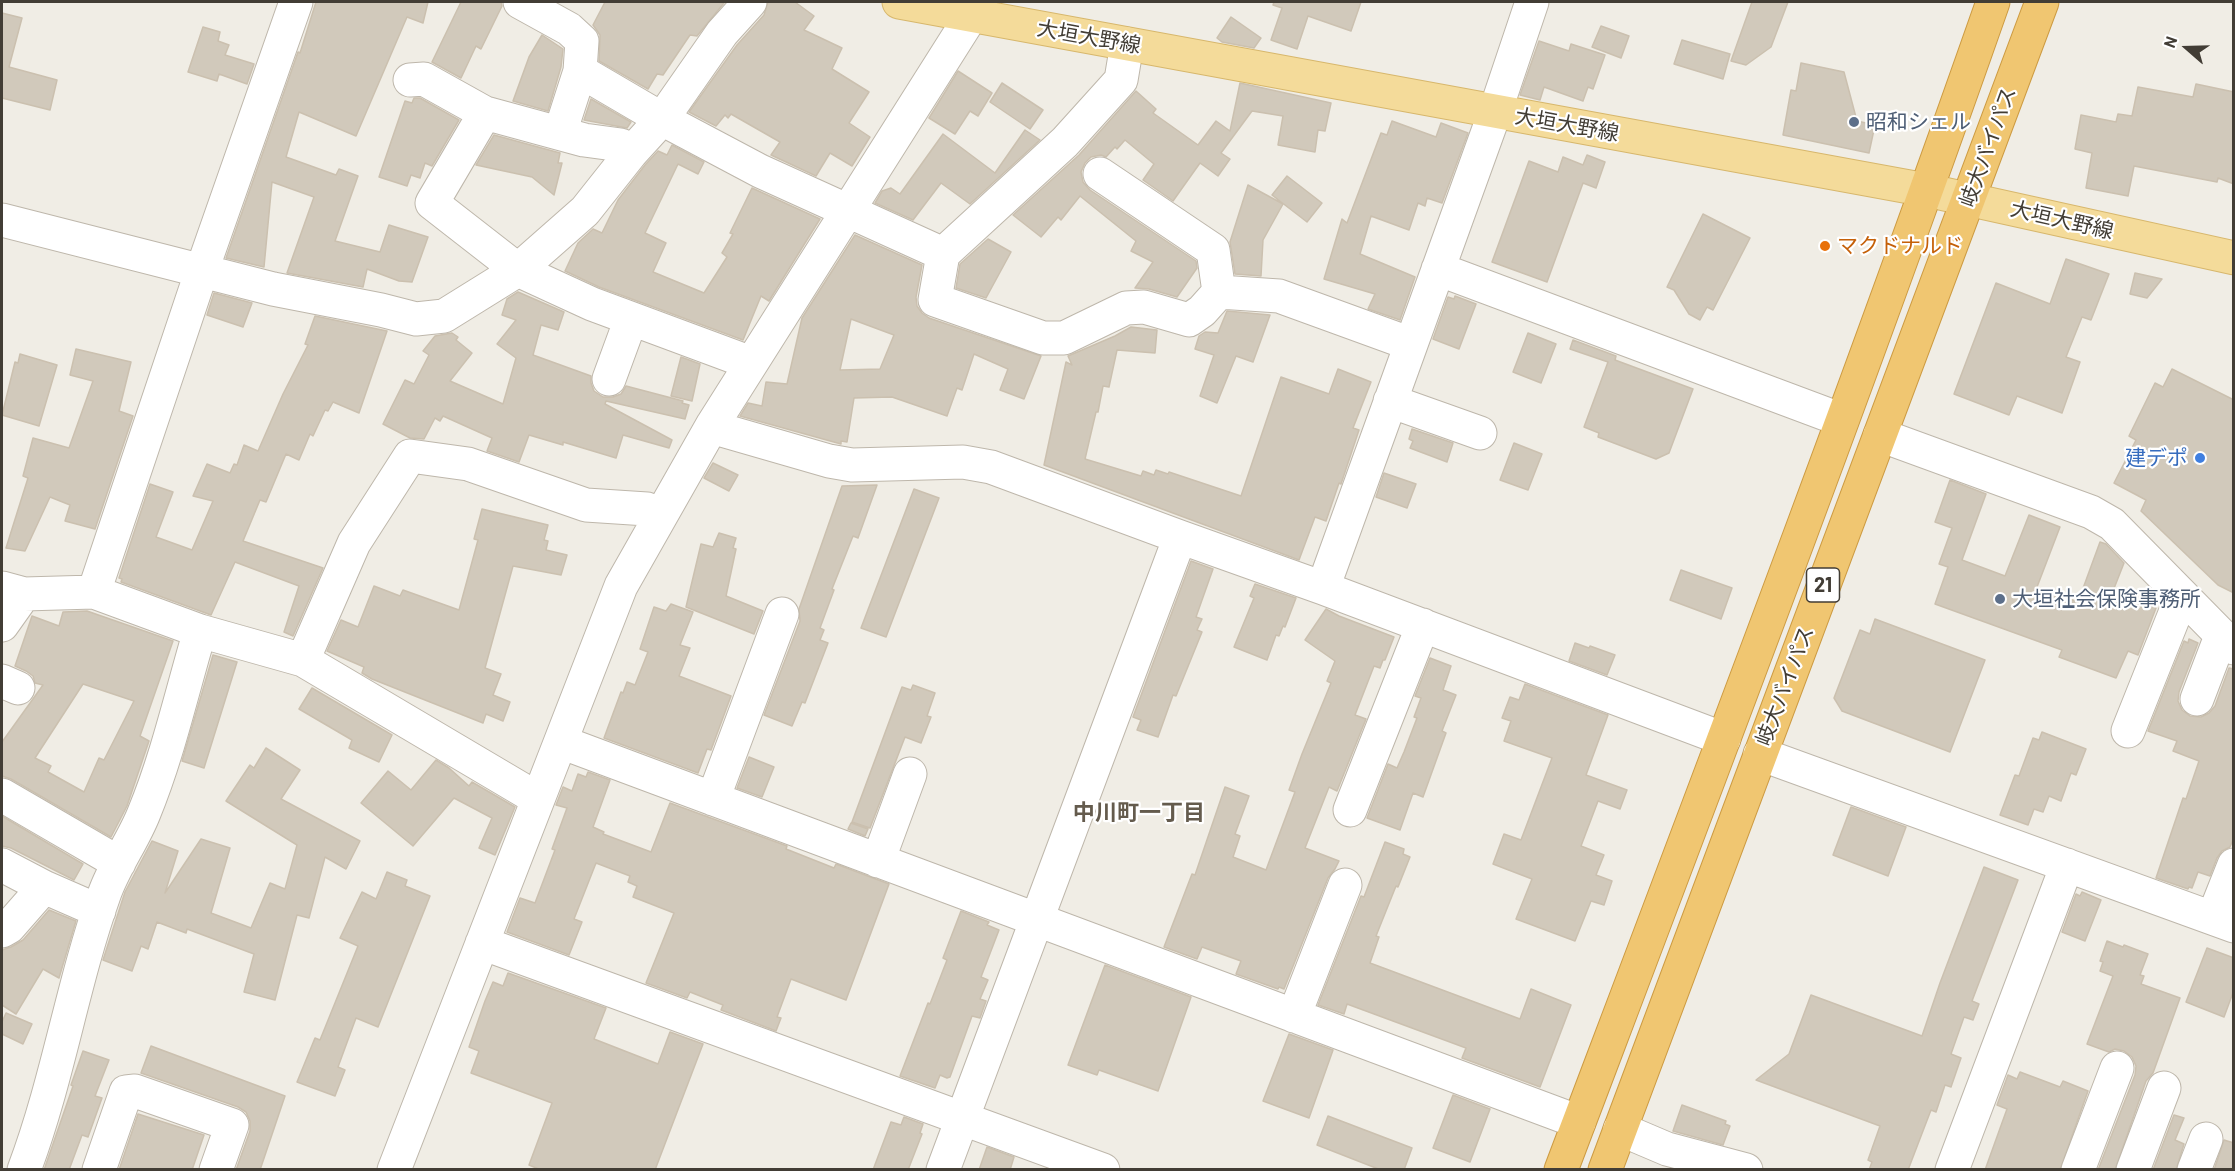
<!DOCTYPE html>
<meta charset="utf-8">
<style>
body{margin:0}
#map{position:relative;width:2235px;height:1171px;overflow:hidden;background:#f0ede5;font-family:Barlow,sans-serif}
canvas{display:block}
.frame{position:absolute;inset:0;border:3px solid #423d35;pointer-events:none}
.north{position:absolute;left:2157px;top:18px;width:60px;height:60px;-webkit-text-stroke:4px #fff;paint-order:stroke;rotate:290deg;font-size:16px;font-weight:700;line-height:24px;text-align:center;color:#423d35}
.north::after{content:'';display:block;margin:auto;width:21px;height:27px;background:#423d35;clip-path:polygon(50% 0,100% 100%,50% 72%,0 100%)}
</style>
<div id="map">
<canvas width="2235" height="1171"></canvas>
<div class="frame"></div>
<div class="north">N</div>
</div>
<script>
const g = document.querySelector('canvas').getContext('2d');
g.lineJoin = 'round';
function paint(path, color) { g.fillStyle = color; g.fill(path, 'evenodd'); }
function trace(path, color, width, dash) { g.strokeStyle = color; g.lineWidth = width; g.lineCap = dash ? 'butt' : 'round'; g.setLineDash(dash || []); g.stroke(path); }
function drawText(font, color, halo, rows, align = 'center') {
  g.font = font + ' Barlow,"Noto Sans JP",sans-serif'; g.lineWidth = 4.5; g.setLineDash([]); g.textBaseline = 'middle'; g.strokeStyle = halo; g.fillStyle = color; for (const [text, x, y, turn = 0] of rows) {
    g.save(); g.translate(x, y); g.rotate((+turn || 0) * Math.PI / 180); g.textAlign = isNaN(turn) ? turn : align; if (halo) g.strokeText(text, 0, 0); g.fillText(text, 0, 0); g.restore();
  }
}
const building = new Path2D(`
 M316,2H428L423,23L407,17L356,136L299,112L286,157L336,175L339,169L358,176L335,241L380,252L389,225L428,237L412,282L399,281L367,269L363,287L287,273L314,197L272,182L264,267L226,258L298,52L300,53Z
 M461,2H501L502,6L481,49L476,46L461,78L432,62Z
 M605,2H717L724,3L697,36L690,35L663,75L657,74L648,89L599,61L600,35L593,25Z
 M768,2H795L814,16L804,30L842,48L832,69L869,92L849,123L870,137L852,166L830,153L816,176L771,155L780,142L731,114L728,118L725,115L716,126L689,112L737,45L764,15Z
 M1274,2H1361L1351,31L1308,16L1297,49L1271,40L1282,8L1273,5Z
 M1752,2H1788L1771,47L1746,65L1731,61Z
 M2,13L22,18L9,67L57,80L50,110L2,98Z
 M1231,17L1261,38L1254,48L1222,42L1217,38Z
 M1601,26L1629,36L1621,58L1592,47Z
 M203,27L220,32L218,41L229,45L225,55L254,64L247,84L219,74L217,81L188,72Z
 M542,35L563,49L561,67L548,111L513,101L529,57Z
 M1682,40L1730,54L1723,79L1674,64Z
 M1539,41L1569,51L1571,44L1605,55L1593,89L1588,87L1583,101L1544,87L1540,100L1520,95Z
 M1801,63L1844,72L1857,121L1875,125L1869,153L1783,135L1791,90L1796,91Z
 M958,71L992,93L978,116L970,111L955,134L929,118Z
 M1002,83L1043,110L1030,129L990,102Z
 M1240,83L1331,103L1325,131L1318,130L1315,152L1278,145L1283,116L1252,111L1221,153L1230,159L1218,176L1200,163L1173,201L1143,180L1154,164L1125,140L1117,149L1115,147L1106,157L1101,155L1091,157L1085,163L1081,172L1083,182L1090,190L1196,261L1197,268L1177,297L1149,289L1135,288L1153,262L1131,251L1136,241L1080,196L1061,220L1058,217L1041,237L1013,215L1079,155L1136,91L1156,109L1153,113L1198,145L1216,121L1230,131Z
 M2196,84L2234,92V184L2218,178L2217,182L2134,166L2128,196L2086,188L2092,153L2075,149L2081,115L2116,122L2118,114L2132,116L2138,87L2193,97Z
 M414,98H420L459,120L432,166L425,163L420,178L411,175L407,186L379,177L405,101L412,103Z
 M591,99L631,122L627,128L584,120Z
 M1392,121L1436,137L1441,123L1468,133L1442,203L1427,198L1425,206L1418,203L1409,230L1371,216L1360,254L1415,277L1400,320L1368,309L1375,294L1324,279L1342,219L1347,223L1381,133L1387,135Z
 M1025,130L1040,140L970,204L941,183L913,220L875,203L882,191L891,188L900,194L943,134L995,173Z
 M494,135L560,153L558,163H562L554,195L532,177L476,165Z
 M672,145L704,162L698,174L678,164L645,233L666,243L653,272L704,293L727,257L722,253L733,234L730,233L752,188L820,219L769,301L761,296L743,340L599,287L565,271L578,243L593,229L602,233L618,200L645,165L658,151L667,155Z
 M1587,155L1605,162L1596,188L1583,183L1547,282L1492,262L1529,161L1558,172L1563,157L1583,165Z
 M1287,176L1322,203L1307,222L1272,195Z
 M1248,185L1283,204L1263,240L1261,276L1235,274L1230,242Z
 M1703,214L1750,238L1713,310L1707,307L1700,320L1689,314L1674,290L1667,287Z
 M855,235L922,265L916,297L917,306L922,313L929,318L1041,356L1024,399L1000,390L1008,369L974,354L962,390L957,388L947,416L892,397L854,398L847,442L841,441V444L740,416L748,403L762,406L766,382L787,384L802,318ZM851,319L894,335L880,369L840,370Z
 M988,239L1011,252L986,298L956,288L960,264Z
 M2066,259L2109,274L2091,320L2082,317L2066,357L2080,362L2062,413L2017,396L2009,415L1954,394L1996,283L2050,304Z
 M2135,273L2162,279L2147,298L2130,294Z
 M518,292L564,312L558,330L541,325L533,355L591,376V383L594,391L603,397H613L621,394L626,386L683,401L682,403L689,405L685,419L606,401L605,404L672,440L669,448L623,435L616,458L563,442V445L529,435L519,462L487,451L492,438L443,416L440,421L435,418L424,439L410,438L383,424L405,380L414,384L429,355L423,351L435,336L452,333L458,337L456,340L472,353L450,381L503,404L516,358L497,344L516,320L502,315L507,299Z
 M214,293L252,303L243,327L207,315Z
 M1455,296L1476,304L1459,349L1433,339L1448,297L1454,299Z
 M1227,311L1270,315L1253,362L1236,356L1217,403L1200,396L1214,355L1195,349L1199,336L1205,332L1218,333Z
 M315,316L387,331L359,413L333,402L328,411L325,410L313,436L310,434L299,460L286,454L266,502L260,500L243,541L323,568L293,636L284,632L299,586L235,562L211,615L121,582L122,579L119,578L150,484L173,492L156,537L192,550L213,501L193,496L207,464L230,473L234,464L237,465L244,445L258,451L283,394L308,345L305,344Z
 M1131,327L1157,330L1155,353L1117,350L1109,387L1103,386L1098,412H1096L1085,459L1141,476L1143,471L1154,475L1156,470L1168,474L1169,472L1241,496L1281,377L1329,394L1338,369L1371,382L1353,428L1359,430L1341,484L1339,483L1326,521L1315,517L1299,560L1044,465L1066,362L1072,365L1068,356L1115,336Z
 M1528,333L1556,344L1541,383L1513,372Z
 M1573,340L1616,356L1615,360L1693,389L1669,453L1656,459L1598,437L1599,433L1584,427L1608,362L1570,349Z
 M76,349L131,362L119,411L133,416L95,529L65,521L70,505L50,497L25,551L6,548L28,478L23,476L33,438L69,448L93,381L70,375Z
 M20,354L57,365L39,426L2,415L15,362L18,363Z
 M681,357L700,364L692,401L671,396Z
 M2172,369L2234,400V593L2218,585L2141,511L2146,500L2114,483L2136,440L2129,436L2155,383L2163,387Z
 M1412,429L1453,443L1447,462L1410,448L1413,441L1409,439Z
 M1514,443L1542,454L1528,490L1500,480Z
 M713,463L738,475L729,491L704,478Z
 M1384,473L1416,484L1407,508L1376,497Z
 M1950,480L1986,494L1962,560L2005,576L2029,515L2060,527L2037,587L2078,602L2100,542L2106,544L2124,563L2113,591L2156,608L2138,655L2128,651L2116,678L2059,657L2062,650L1935,604L1948,567L1939,564L1952,528L1935,522Z
 M877,485L858,538L853,536L832,589L834,590L820,628L824,630L820,640L828,643L805,703L802,702L792,726L764,715L800,621L799,609L842,486Z
 M914,489L939,498L886,637L861,628Z
 M482,509L548,525L544,540L548,541L546,550L567,555L561,575L513,566L485,668L501,674L493,695L510,702L503,721L486,714L483,723L372,679L362,673L364,667L327,651L341,620L358,627L374,586L400,596L403,590L459,610L478,540L474,539Z
 M719,533L736,538L733,548L736,549L726,596L763,611L754,634L686,607L701,544L713,547Z
 M1191,561L1213,569L1196,617L1202,619L1197,630L1202,632L1176,696L1173,695L1158,737L1137,730L1141,720L1133,717Z
 M1681,570L1732,588L1721,619L1670,600Z
 M1255,584L1296,598L1285,627L1283,626L1279,636L1276,635L1267,660L1234,647L1254,598L1250,596Z
 M671,604L693,612L680,645L690,648L679,676L731,696L711,750L707,749L698,773L604,738L621,692L623,693L627,682L635,685L648,652L640,649L654,607L666,611Z
 M1326,609L1339,616L1394,637L1385,660H1383L1380,668L1374,666L1355,715L1366,719L1337,791L1329,787L1305,848L1339,861L1335,869L1328,878L1284,989L1279,987L1278,989L1236,974L1241,961L1202,947L1197,959L1164,947L1192,874L1195,875L1225,787L1249,796L1235,834L1240,836L1233,857L1266,870L1295,792L1289,790L1302,754L1331,683L1327,681L1335,661L1305,640Z
 M87,611L173,641L140,736L149,741L127,806L111,837L11,779L2,776V742L43,685L35,683L33,676L26,671L15,666L32,616L59,626L63,612ZM83,684L134,701L104,760L99,758L84,792L48,772L51,766L35,758Z
 M1875,619L1985,660L1950,752L1842,711L1834,698L1860,630L1870,634Z
 M2189,639L2198,643L2179,692L2178,701L2182,710L2190,716L2201,717L2209,713L2215,706L2229,668L2234,669V837L2230,847L2222,851L2217,858L2210,876L2198,872L2192,888L2189,887L2188,889L2156,878L2183,798L2186,799L2199,761L2173,751L2177,741L2148,731L2184,641L2188,643Z
 M1575,643L1589,648L1590,646L1615,655L1607,675L1569,661Z
 M213,655L237,662L204,768L182,761Z
 M1430,658L1451,666L1443,690L1456,695L1442,731L1446,733L1423,797L1413,793L1400,830L1367,818L1388,764L1397,768L1404,752L1417,718L1414,717L1421,698L1415,696Z
 M1525,684L1608,715L1586,775L1627,790L1620,809L1598,801L1581,846L1604,855L1596,875L1612,881L1604,905L1591,901L1575,941L1516,919L1532,879L1493,864L1504,834L1521,840L1552,758L1504,741L1511,721L1502,718L1510,697L1519,700Z
 M913,685L935,693L927,716L931,717L921,743L905,737L870,828L852,822L902,687L911,690Z
 M312,688L392,735L379,762L349,748L352,740L299,709Z
 M2042,732L2086,749L2076,775L2071,773L2061,801L2049,796L2043,812L2034,809L2028,825L2000,815L2015,775L2019,776L2033,738L2039,740Z
 M266,748L300,770L281,799L360,841L346,869L325,857L309,918L297,915L275,1000L244,992L254,954L187,929L186,933L157,922L148,949L141,946L132,971L103,960L125,892L152,841L178,851L165,893L201,839L230,848L211,913L251,928L270,883L285,889L297,845L226,801L250,765L254,768Z
 M749,757L774,767L762,797L737,788Z
 M436,760L449,768L469,786L472,782L515,807L495,855L479,848L492,818L454,798L413,846L361,803L388,771L411,790Z
 M588,772L610,780L593,827L604,832L603,834L651,852L670,803L787,846L786,849L834,868L836,864L889,884L846,1000L791,979L777,1017L781,1018L776,1031L721,1010L723,1005L690,992L687,998L646,983L674,913L633,897L637,886L628,882L630,876L596,863L574,919L582,922L569,955L507,932L520,898L535,903L555,850L552,849L567,808L556,805L563,787L572,791L578,774L586,777Z
 M1851,807L1906,827L1888,876L1833,855Z
 M2,816L83,864L74,880L11,848L2,846Z
 M851,823L868,829L865,836L848,829Z
 M1385,842L1404,849L1403,854L1410,857L1398,887L1396,886L1376,936L1379,937L1370,963L1520,1019L1531,989L1571,1005L1540,1087L1462,1058L1466,1048L1347,1004L1344,1014L1318,1005L1361,896L1364,897Z
 M1984,867L2018,880L1972,1001L1979,1004L1973,1020L1964,1017L1951,1054L1961,1058L1951,1087L1945,1085L1936,1112L1931,1110L1908,1170H1869L1872,1162L1868,1160L1880,1126L1756,1080L1789,1054L1811,995L1922,1036L1940,983Z
 M387,872L407,880L405,886L430,896L378,1027L356,1018L338,1067L345,1070L335,1096L297,1082L315,1038L320,1040L358,946L340,938L362,892L376,899Z
 M2082,892L2101,900L2085,941L2062,932L2076,894L2080,896Z
 M49,910L76,921L59,978L43,969L16,1014L2,1005V950L11,947L23,940Z
 M961,911L989,922L987,925L999,930L981,977L988,980L980,999L986,1001L980,1018L972,1016L950,1077L947,1078L940,1075L935,1088L900,1076L928,1003L930,1004L947,960L943,958Z
 M2107,941L2123,947L2124,945L2148,954L2140,975L2144,976L2141,984L2180,998L2153,1073L2146,1081L2115,1170H2098L2135,1075L2136,1066L2132,1057L2124,1051L2115,1049L2109,1052L2087,1044L2113,976L2100,971L2103,962L2100,961Z
 M2207,948L2234,958V990L2224,1017L2186,1002Z
 M1105,965L1191,997L1158,1091L1099,1070L1097,1075L1068,1065Z
 M508,973L606,1008L594,1039L658,1064L670,1032L703,1044L655,1170H541L529,1165L552,1103L471,1073L479,1051L469,1047L485,1001L493,982L503,986Z
 M6,1013L32,1024L23,1044L2,1034V1022Z
 M1289,1034L1333,1050L1309,1118L1263,1101Z
 M151,1046L285,1096L260,1170H236L250,1131V1121L246,1112L238,1107L141,1073Z
 M83,1051L109,1060L95,1096L102,1098L88,1137L82,1135L69,1170H44L73,1086L71,1085Z
 M2020,1072L2060,1087L2063,1081L2088,1091L2060,1170H1985L2007,1109L1997,1105L2008,1075L2017,1079Z
 M1453,1095L1490,1109L1470,1162L1433,1148Z
 M1682,1105L1726,1121L1725,1124L1730,1126L1723,1145L1673,1131Z
 M138,1114L204,1135L192,1170H119Z
 M2174,1115L2184,1118L2175,1140L2184,1144L2176,1170H2153Z
 M1328,1116L1412,1148L1404,1170H1381L1317,1145Z
 M904,1117L923,1124L920,1133L922,1134L908,1170H873L891,1122L901,1125Z
 M2224,1140L2234,1143V1170H2214Z
 M987,1147L1014,1157L1010,1170H979Z`);
paint(building, '#d1c9bb');
trace(building, '#cbc0af', 1.5);
const minor = new Path2D(`
 M520,2L569,29L582,41L580,71L662,119L760,171L943,254
 M1127,44L1121,80L1065,142L943,254L935,300L1043,338H1064L1126,308L1144,307L1189,320L1202,311L1219,292L1279,296L1411,344
 M410,80L424,79L485,113
 M560,133L580,71
 M631,153L621,145L584,140L485,113L432,203L518,270L592,304L751,363
 M1100,174L1213,250L1219,292
 M2,220L273,289L381,310L416,319L444,316L518,270L585,211L631,153L662,119L722,33L750,2
 M1438,269L1842,420
 M609,379L631,319
 M1390,401L1480,433
 M713,424L725,431L829,461L852,465L963,462L991,467L1180,537L1323,588L1724,739
 M1880,435L2091,512L2112,524L2234,648
 M2,588L24,594L94,592L200,631L303,660L538,799
 M1323,588L1495,112L1532,2
 M94,592L202,270L296,2
 M2,625L24,594
 M303,660L354,543L410,456L468,464L586,505L647,509L661,514
 M2,681L18,688
 M2197,699L2221,636
 M2128,731L2182,596
 M561,742L1579,1122
 M1760,754L2234,926
 M2,795L119,863
 M713,799L782,614
 M1350,810L1423,625
 M878,861L910,774
 M2,865L44,887
 M2213,918L2234,865
 M2,931L9,927L44,887L99,911
 M482,943L1103,1170
 M1294,1016L1345,885
 M1620,1129L1667,1149L1746,1170
 M24,1170C58,1080 72,985 104,895C114,866 133,841 144,813C168,755 182,691 200,631
 M99,1170L126,1092L135,1091L232,1125L216,1170
 M394,1170L621,586L713,424L980,2
 M943,1170L1180,537
 M1952,1170L2067,865
 M2078,1170L2117,1068
 M2133,1170L2164,1088
 M2194,1170L2206,1139`);
const major = new Path2D(`
 M899,2L1926,190L2234,258`);
const highway = new Path2D(`
 M1561,1170C1708,781 1856,393 1993,2
 M1605,1170L2042,2`);
trace(minor, '#beb7ab', 35);
trace(major, '#d7b76c', 35);
trace(highway, '#cd9b42', 35);
trace(minor, '#fff', 33);
trace(major, '#f4db9a', 33);
trace(highway, '#f0c671', 33);
for (const [x, y, r, color] of [
 [1854,122,6,"#5c6f8a"],
 [1825,246,6,"#e8710a"],
 [2200,458,6,"#3f7fe0"],
 [2000,599,6,"#5c6f8a"]
]) { const dot = new Path2D(); dot.arc(x, y, r, 0, 2 * Math.PI); g.fillStyle = color; g.fill(dot); trace(dot, '#fff', 2); }
for (const [x, y, w] of [
 [1823,585,33]
]) { const box = new Path2D(); box.roundRect(x - w / 2, y - 17, w, 34, 4.5); g.fillStyle = '#fff'; g.fill(box); trace(box, '#423d35', 1.5); }
drawText('bold 20px', '#423d35', null, [
 ["21",1823,585]
]);
drawText('21px', '#423d35', '#fff', [
 ["大垣大野線",1089,37,10],
 ["大垣大野線",1567,125,10],
 ["岐大バイパス",1988,147,-70],
 ["大垣大野線",2062,220,13],
 ["岐大バイパス",1785,686,-69]
]);
drawText('21px', '#4e5e75', '#fff', [
 ["昭和シェル",1866,122],
 ["大垣社会保険事務所",2012,599]
], 'left');
drawText('21px', '#c56008', '#fff', [
 ["マクドナルド",1837,246]
], 'left');
drawText('21px', '#366cbe', '#fff', [
 ["建デポ",2188,458]
], 'right');
drawText('bold 22px', '#645b4d', '#fff', [
 ["中川町一丁目",1139,813]
]);
</script>
